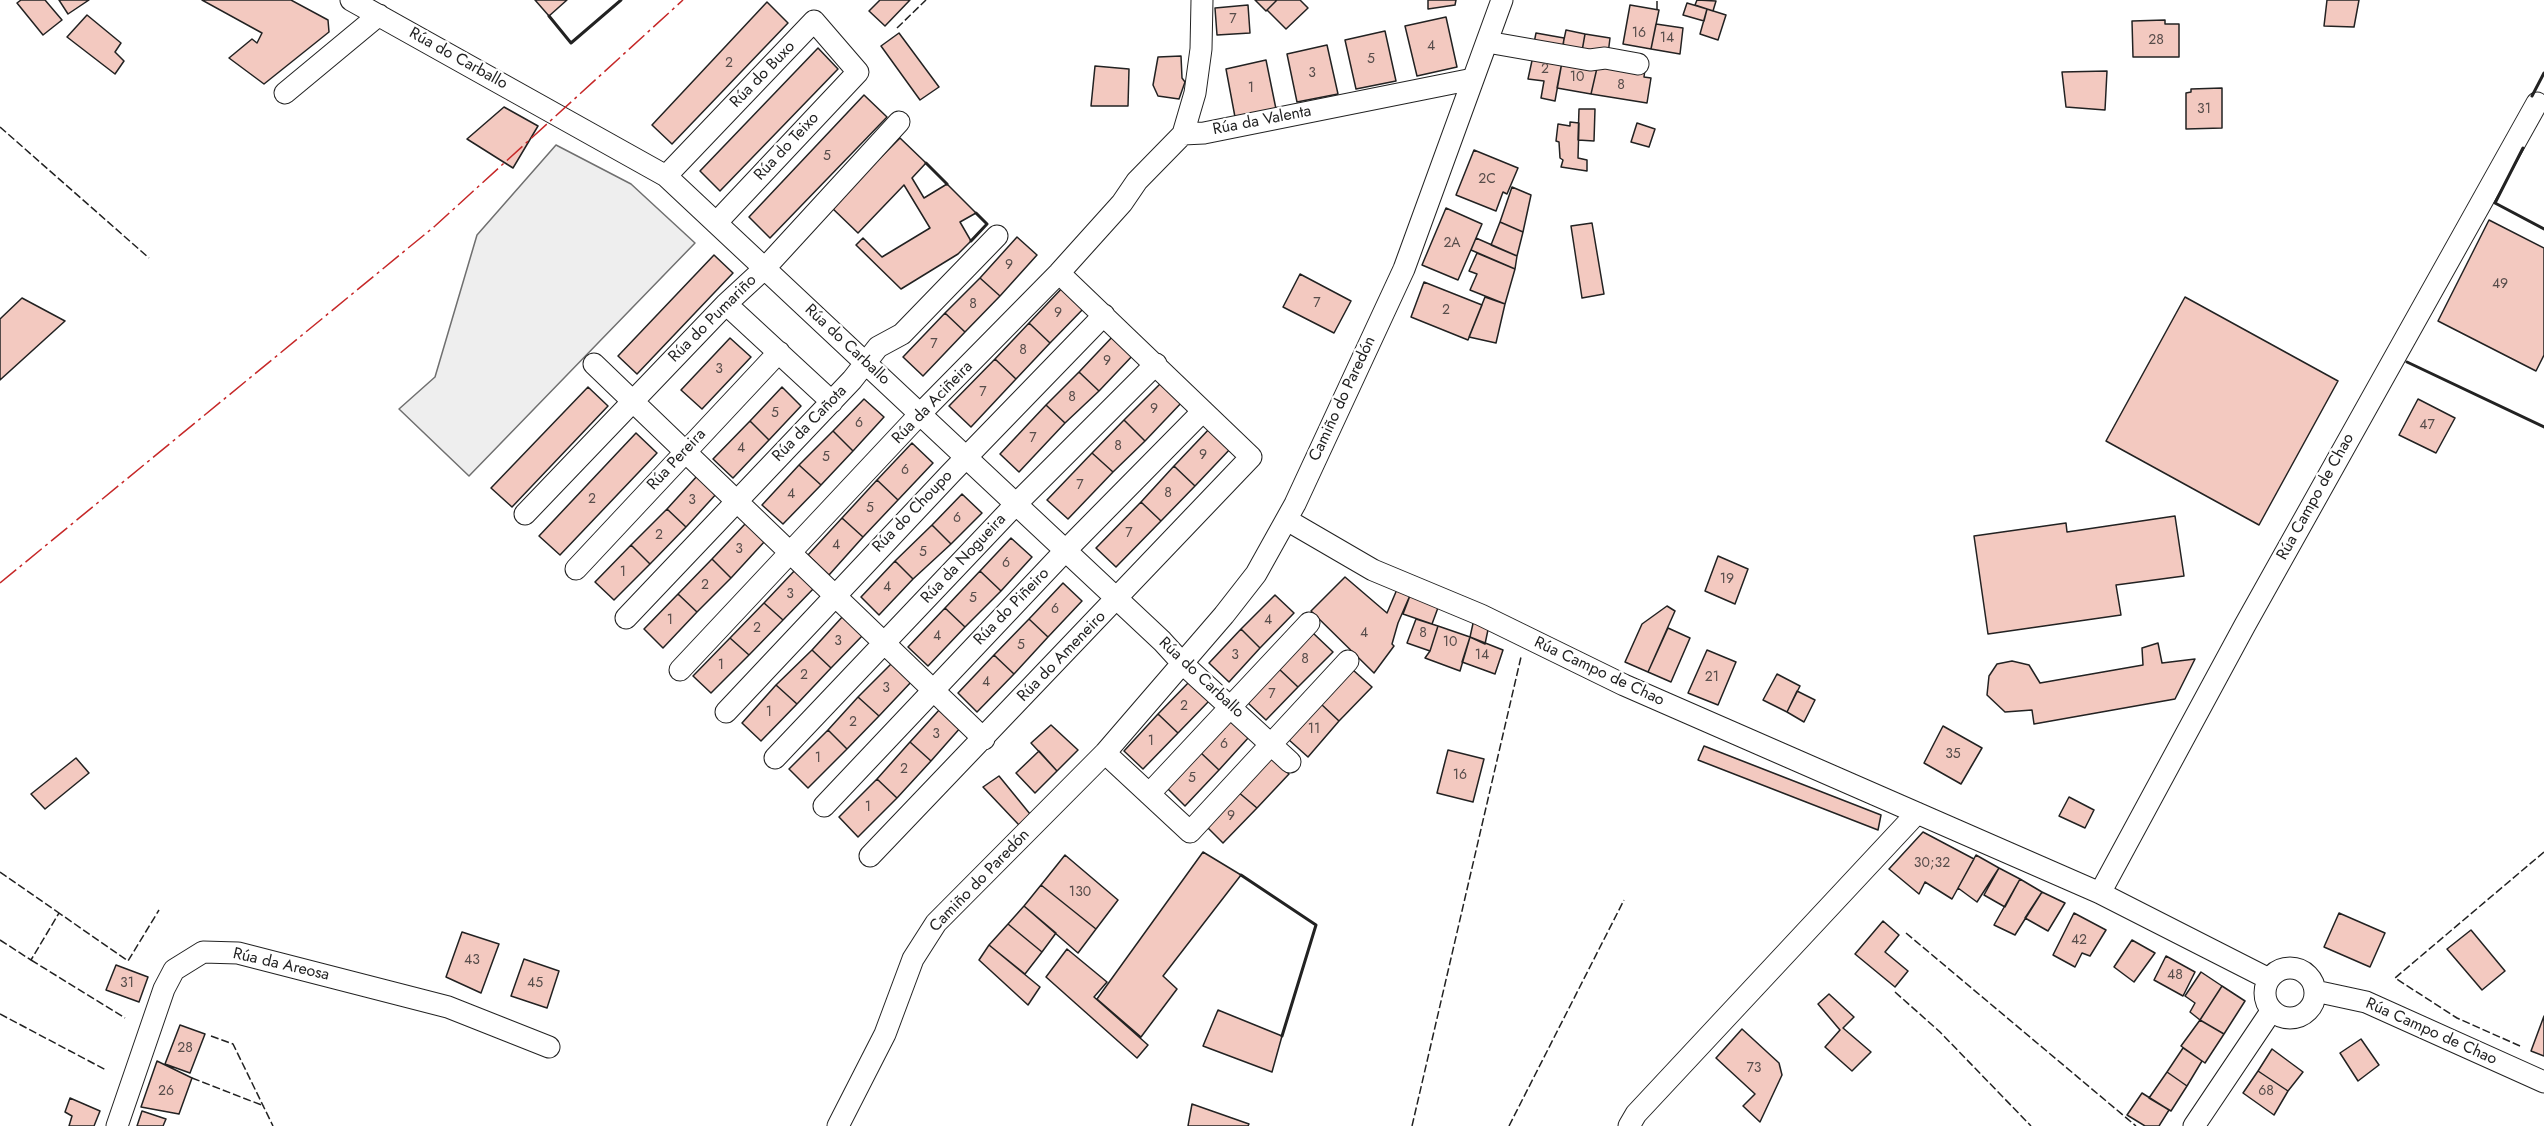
<!DOCTYPE html>
<meta charset="utf-8">
<style>
body{margin:0}
canvas{display:block;background:#fff}
</style>
<canvas width="2544" height="1126"></canvas>
<script>
const g = document.querySelector('canvas').getContext('2d');
g.lineJoin = 'round';
function paint(path, color) { g.fillStyle = color; g.fill(path, 'evenodd'); }
function trace(path, color, width, dash) { g.strokeStyle = color; g.lineWidth = width; g.lineCap = dash ? 'butt' : 'round'; g.setLineDash(dash || []); g.stroke(path); }
function drawText(font, color, halo, rows, align = 'center') {
  g.font = font + ' Jost,sans-serif'; g.lineWidth = 4.5; g.setLineDash([]); g.textBaseline = 'middle'; g.strokeStyle = halo; g.fillStyle = color; for (const [text, x, y, turn = 0] of rows) {
    g.save(); g.translate(x, y); g.rotate((+turn || 0) * Math.PI / 180); g.textAlign = isNaN(turn) ? turn : align; if (halo) g.strokeText(text, 0, 0); g.fillText(text, 0, 0); g.restore();
  }
}
const green = new Path2D(`
 M556,145L631,184L695,243L469,476L399,409L435,377L477,235Z`);
paint(green, '#eee');
trace(green, '#6f6f6f', 1.5);
const building = new Path2D(`
 M21,0H45L62,20L43,35L17,3Z
 M59,0H89L68,14Z
 M202,0H291L328,20L329,32L264,84L229,58L252,39L257,43L262,33Z
 M535,0H567L549,16Z
 M880,0H910L885,26L869,11Z
 M1255,0H1277L1266,11Z
 M1277,0H1300L1308,8L1286,29L1267,10Z
 M1428,0H1456L1455,5L1428,9Z
 M1697,0L1716,1L1713,11L1695,5Z
 M2327,0H2359L2354,27L2324,26Z
 M767,2L788,23L672,144L652,125Z
 M1687,3L1707,9L1704,21L1683,15Z
 M1248,5L1250,33L1217,35L1215,8Z
 M1630,5L1659,10L1651,49L1623,44Z
 M1707,9L1726,15L1718,40L1700,34Z
 M87,15L121,43L115,52L124,61L115,74L67,37Z
 M1446,17L1457,67L1417,76L1405,26Z
 M2165,20V24H2179V57H2133L2132,21Z
 M1656,24L1683,28L1680,54L1651,49Z
 M1566,30L1585,34L1582,51L1562,49Z
 M1385,31L1396,81L1356,89L1345,40Z
 M899,33L939,87L920,100L881,46Z
 M1536,33L1564,38L1563,48L1534,43Z
 M1585,34L1610,38L1608,54L1582,51Z
 M1327,45L1338,94L1297,102L1287,54Z
 M818,48L838,69L720,191L700,171Z
 M1181,56L1182,78L1185,82L1179,99L1158,96L1153,85L1158,57Z
 M1533,56L1562,62L1555,101L1541,98L1544,81L1528,79Z
 M1266,60L1276,109L1235,117L1226,69Z
 M1562,62L1597,68L1591,94L1557,88Z
 M1604,62L1645,69L1644,77L1651,78L1647,103L1591,94L1597,68L1603,69Z
 M1095,66L1129,69L1128,106H1091Z
 M2107,71L2105,110L2066,107L2062,72Z
 M2222,88V128L2186,129V93L2191,92V89Z
 M864,95L887,117L770,238L749,217Z
 M504,107L538,126L513,168L467,139Z
 M1579,109H1595L1594,141L1578,140Z
 M1570,122L1579,123L1578,158L1587,160V171L1561,167L1563,160L1560,158L1559,142L1556,141L1558,124L1570,126Z
 M1637,123L1655,129L1649,147L1631,142Z
 M900,138L926,163L912,178L924,198L947,184L976,213L960,222L971,241L958,254L901,289L856,245L863,238L882,257L930,228L904,185L858,233L831,207Z
 M1474,150L1518,168L1507,194L1503,192L1496,211L1456,195Z
 M1512,187L1531,195L1523,232L1500,222Z
 M1446,208L1482,224L1458,280L1422,265Z
 M2489,220L2544,248V355L2536,371L2438,321Z
 M1500,222L1523,232L1517,256L1491,245Z
 M1592,223L1604,294L1582,298L1571,226Z
 M1017,237L1037,255L1000,296L980,278Z
 M1476,238L1517,256L1515,269L1471,250Z
 M1477,253L1515,269L1505,304L1470,290L1477,274L1469,271Z
 M714,255L733,273L637,374L618,356Z
 M1300,274L1351,301L1334,333L1283,307Z
 M980,278L1000,296L965,332L945,313Z
 M1424,282L1482,305L1468,340L1411,317Z
 M1065,285L1086,306L1050,343L1029,323Z
 M1485,297L1505,304L1496,343L1469,337Z
 M2185,297L2338,381L2259,525L2106,441Z
 M22,298L65,321L0,380V319Z
 M945,313L965,332L923,376L903,357Z
 M1029,323L1050,343L1016,379L995,359Z
 M1115,334L1135,353L1099,391L1079,372Z
 M730,338L751,357L702,409L681,390Z
 M995,359L1016,379L971,427L949,406Z
 M1079,372L1099,391L1065,423L1046,405Z
 M1164,380L1184,400L1145,441L1124,420Z
 M588,387L608,406L512,507L491,488Z
 M782,387L801,406L769,440L750,421Z
 M864,399L884,417L853,451L833,431Z
 M2418,399L2455,418L2436,453L2399,435Z
 M1046,405L1065,423L1019,472L1000,454Z
 M1124,420L1145,441L1113,472L1092,453Z
 M750,421L769,440L733,478L713,459Z
 M1211,427L1232,447L1195,486L1174,466Z
 M833,431L853,451L821,485L799,465Z
 M636,433L657,453L560,555L539,536Z
 M912,443L933,463L898,500L877,480Z
 M1092,453L1113,472L1068,519L1047,500Z
 M799,465L821,485L783,524L762,505Z
 M1174,466L1195,486L1161,521L1141,502Z
 M698,475L718,492L686,527L667,509Z
 M877,480L898,500L863,537L842,518Z
 M962,494L982,513L951,544L932,525Z
 M1141,502L1161,521L1116,567L1096,548Z
 M667,509L686,527L650,564L631,545Z
 M2175,516L2184,576L2116,585L2121,615L1988,634L1974,536L2066,523L2067,532Z
 M842,518L863,537L829,575L808,555Z
 M746,523L765,541L731,578L712,559Z
 M932,525L951,544L913,579L895,561Z
 M1011,538L1032,557L1001,591L980,571Z
 M631,545L650,564L614,600L595,582Z
 M1718,556L1748,569L1735,604L1705,591Z
 M712,559L731,578L697,612L678,594Z
 M895,561L913,579L879,615L861,597Z
 M797,568L816,586L783,620L764,603Z
 M980,571L1001,591L965,627L945,608Z
 M1345,577L1387,613L1398,587L1411,593L1398,623L1392,644L1394,646L1374,673L1311,611Z
 M1063,583L1082,601L1048,637L1029,619Z
 M1411,593L1439,605L1432,624L1403,614Z
 M678,594L697,612L663,648L644,629Z
 M1275,595L1294,613L1260,648L1241,629Z
 M764,603L783,620L749,655L730,638Z
 M1667,606L1675,611L1648,672L1625,662L1642,624Z
 M945,608L965,627L928,666L908,647Z
 M844,615L864,634L831,668L812,650Z
 M1029,619L1048,637L1014,674L994,655Z
 M1416,619L1438,626L1430,651L1407,643Z
 M1474,619L1489,625L1485,644L1470,637Z
 M1438,626L1470,637L1460,671L1425,658L1430,651Z
 M1668,628L1690,638L1671,682L1648,672Z
 M1241,629L1260,648L1229,682L1209,663Z
 M1313,633L1333,652L1298,687L1278,668Z
 M1470,637L1503,650L1495,674L1462,662Z
 M730,638L749,655L711,693L693,676Z
 M2158,643L2162,663L2195,659L2175,699L2034,724L2032,710L2005,712L1987,695L1989,676L1997,664L2012,661L2029,665L2040,683L2143,665L2142,648Z
 M812,650L831,668L797,704L776,685Z
 M1707,650L1736,662L1718,705L1688,693Z
 M994,655L1014,674L977,712L958,693Z
 M893,662L913,680L879,716L858,697Z
 M1278,668L1298,687L1266,720L1247,702Z
 M1353,670L1372,687L1339,721L1321,704Z
 M1777,674L1800,686L1787,712L1763,700Z
 M1190,681L1210,700L1178,733L1158,714Z
 M776,685L797,704L761,741L742,723Z
 M1797,691L1815,700L1804,722L1787,712Z
 M858,697L879,716L847,749L828,730Z
 M1321,704L1339,721L1308,757L1288,739Z
 M940,709L961,727L931,761L910,742Z
 M1158,714L1178,733L1143,769L1124,751Z
 M1230,720L1249,737L1219,770L1200,752Z
 M1051,725L1078,750L1057,771L1031,743Z
 M1943,726L1982,748L1961,784L1924,763Z
 M828,730L847,749L808,788L789,769Z
 M910,742L931,761L897,798L877,779Z
 M1704,746L1881,815L1878,830L1698,760Z
 M1448,750L1484,759L1473,802L1437,793Z
 M1039,751L1057,771L1035,793L1016,773Z
 M1200,752L1219,770L1185,806L1166,787Z
 M1269,756L1289,774L1257,808L1237,791Z
 M76,758L89,773L45,809L31,794Z
 M999,776L1030,814L1019,825L983,787Z
 M877,779L897,798L858,837L839,817Z
 M1237,791L1257,808L1223,843L1205,825Z
 M2069,797L2094,810L2085,828L2059,816Z
 M1923,832L1974,859L1952,899L1925,882L1919,894L1889,869Z
 M1203,852L1241,875L1163,976L1177,989L1141,1037L1097,999Z
 M1065,855L1118,900L1096,929L1041,885Z
 M1976,855L1999,868L1977,902L1958,888Z
 M1999,868L2020,879L2005,907L1984,895Z
 M2020,879L2042,892L2015,935L1994,925Z
 M1041,885L1096,929L1078,953L1024,906Z
 M2042,892L2065,903L2048,931L2025,918Z
 M1024,906L1056,933L1042,952L1008,924Z
 M2074,913L2106,930L2090,956L2082,953L2075,967L2053,955Z
 M2339,913L2385,933L2370,967L2324,947Z
 M1883,921L1899,935L1885,952L1908,971L1895,987L1855,954Z
 M1008,924L1042,952L1025,974L989,945Z
 M2471,930L2505,971L2482,990L2447,949Z
 M462,932L499,944L481,993L446,977Z
 M2132,940L2155,953L2134,982L2114,967Z
 M989,945L1040,987L1028,1005L979,960Z
 M1067,949L1107,982L1094,997L1148,1045L1137,1058L1046,977Z
 M2166,956L2195,972L2183,996L2154,980Z
 M524,959L559,971L547,1008L511,996Z
 M116,965L148,977L139,1002L106,990Z
 M2201,972L2222,986L2200,1020L2190,1012L2195,1003L2185,996Z
 M2222,986L2245,1001L2224,1034L2200,1020Z
 M1829,994L1854,1017L1843,1028L1871,1052L1852,1071L1825,1047L1840,1030L1818,1004Z
 M1218,1010L1282,1036L1272,1072L1203,1046Z
 M2544,1016V1056L2531,1051Z
 M2200,1020L2224,1034L2205,1063L2181,1046Z
 M180,1025L205,1034L190,1073L165,1064Z
 M1742,1029L1779,1063L1782,1075L1760,1122L1743,1106L1755,1094L1716,1058Z
 M2361,1039L2379,1065L2358,1081L2340,1053Z
 M2183,1048L2202,1061L2187,1086L2167,1072Z
 M2272,1049L2303,1072L2288,1091L2258,1071Z
 M157,1061L192,1078L179,1114L141,1107Z
 M2258,1071L2288,1091L2274,1115L2243,1093Z
 M2167,1072L2187,1086L2171,1111L2149,1098Z
 M2142,1093L2169,1110L2159,1126H2145L2127,1115Z
 M70,1098L100,1111L94,1126H69L72,1116L65,1112Z
 M1192,1104L1249,1124L1248,1126H1188Z
 M142,1111L166,1119L163,1126H137Z`);
paint(building, '#f3c9c0');
trace(building, '#222', 1.5);
const street = new Path2D(`
 M351,0L666,176L1162,641L1183,664L1290,762
 M1487,42L1590,60L1605,58L1638,64
 M285,93L379,15
 M1183,134L1204,133L1473,79
 M666,176L814,21L858,72L716,223
 M726,304L832,402
 M594,364L984,739
 M525,514L726,304L765,268L899,122
 M1287,520L1373,570L1481,615L1624,685L2100,893L2269,979
 M576,569L779,352
 M626,618L852,380L878,347L902,334L997,236
 M680,670L920,414L1059,273L1122,203L1137,181L1183,134L1195,93L1201,49L1202,0
 M726,712L950,474L1104,315
 M1105,753L1190,832L1348,661
 M775,758L1016,504L1156,364
 M1149,794L1309,623
 M824,806L1065,551L1203,411
 M870,856L1251,457L1059,273
 M2100,893L2245,625L2537,103
 M2265 993a25 25 0 1 1 50 0a25 25 0 1 1-50 0Z
 M2315,991L2366,1002L2544,1082
 M117,1126L164,989L174,970L203,952L238,953L448,1007L549,1047
 M838,1126L885,1034L913,959L936,923L1105,753L1224,615L1256,574L1295,504L1404,269L1502,0
 M1629,1126L1636,1114L1917,813
 M2194,1126L2272,1010`);
trace(street, '#222', 23);
trace(street, '#fff', 21);
trace(new Path2D(`
 M1657,9V0
 M897,28L926,0
 M0,127L149,258
 M0,872L59,913
 M1906,933L2136,1126
 M0,940L31,960L59,913L128,961L159,910
 M31,960L125,1018
 M1895,992L1940,1032L2031,1126
 M0,1014L106,1070
 M211,1036L233,1044L273,1126
 M2520,1046L2457,1018L2395,978L2544,852
 M192,1078L264,1106
 M1412,1126L1521,657
 M1509,1126L1624,900`), '#222', 1.5, [8, 3]);
trace(new Path2D(`
 M549,16L571,43L621,0
 M2532,96L2544,73
 M2523,148L2495,203L2544,229
 M926,163L947,184
 M971,241L987,224L976,213
 M2407,362L2544,427
 M1241,875L1316,925L1282,1036`), '#222', 3);
trace(new Path2D(`
 M0,583L435,226L683,0`), '#c62828', 1.5, [21, 4.5, 3, 4.5]);
drawText('14px', '#564c4a', null, [
 ["7",1233,20],
 ["16",1639,34],
 ["14",1667,39],
 ["28",2156,41],
 ["4",1431,47],
 ["5",1371,60],
 ["2",729,64],
 ["2",1545,70],
 ["3",1312,74],
 ["10",1577,78],
 ["8",1621,86],
 ["1",1251,89],
 ["31",2204,110],
 ["5",827,157],
 ["2C",1487,180],
 ["2A",1452,244],
 ["9",1009,266],
 ["49",2500,285],
 ["7",1317,304],
 ["8",973,305],
 ["2",1446,311],
 ["9",1058,314],
 ["7",934,345],
 ["8",1023,351],
 ["9",1107,362],
 ["3",719,370],
 ["7",983,393],
 ["8",1072,398],
 ["9",1154,410],
 ["5",775,414],
 ["6",859,424],
 ["47",2427,426],
 ["7",1033,439],
 ["8",1118,447],
 ["4",741,449],
 ["9",1203,456],
 ["5",826,458],
 ["6",905,471],
 ["7",1080,486],
 ["8",1168,494],
 ["4",791,495],
 ["2",592,500],
 ["3",692,501],
 ["5",870,509],
 ["6",957,519],
 ["7",1129,534],
 ["2",659,536],
 ["4",836,546],
 ["3",739,550],
 ["5",923,553],
 ["6",1006,564],
 ["1",623,573],
 ["19",1727,580],
 ["2",705,586],
 ["4",887,588],
 ["3",790,595],
 ["5",973,599],
 ["6",1055,610],
 ["1",670,621],
 ["4",1268,621],
 ["2",757,629],
 ["4",1364,634],
 ["8",1423,634],
 ["4",937,637],
 ["3",838,642],
 ["10",1450,643],
 ["5",1021,646],
 ["3",1235,656],
 ["14",1482,656],
 ["8",1305,660],
 ["1",721,666],
 ["2",804,676],
 ["21",1712,678],
 ["4",986,683],
 ["3",886,689],
 ["7",1272,695],
 ["2",1184,707],
 ["1",769,713],
 ["2",853,723],
 ["11",1314,730],
 ["3",936,735],
 ["1",1151,742],
 ["6",1224,745],
 ["35",1953,755],
 ["1",818,759],
 ["2",904,770],
 ["16",1460,776],
 ["5",1192,779],
 ["1",868,808],
 ["9",1231,817],
 ["30;32",1932,864],
 ["130",1080,893],
 ["42",2079,941],
 ["43",472,961],
 ["48",2175,976],
 ["31",127,984],
 ["45",535,984],
 ["28",185,1049],
 ["73",1754,1069],
 ["26",166,1092],
 ["68",2266,1092]
]);
drawText('16px', '#222', '#fff', [
 ["Rúa do Carballo",458,59,29],
 ["Rúa do Buxo",763,75,-46],
 ["Rúa da Valenta",1262,121,-11],
 ["Rúa do Teixo",787,147,-47],
 ["Rúa do Pumariño",713,319,-45],
 ["Rúa do Carballo",847,345,43],
 ["Camiño do Paredón",1343,399,-65],
 ["Rúa da Aciñeira",933,403,-46],
 ["Rúa da Cañota",810,424,-46],
 ["Rúa Pereira",677,460,-47],
 ["Rúa Campo de Chao",2316,497,-61],
 ["Rúa do Choupo",913,512,-46],
 ["Rúa da Nogueira",964,559,-47],
 ["Rúa do Piñeiro",1012,607,-46],
 ["Rúa do Ameneiro",1062,657,-46],
 ["Rúa Campo de Chao",1599,672,25],
 ["Rúa do Carballo",1201,678,43],
 ["Camiño do Paredón",980,881,-46],
 ["Rúa da Areosa",281,965,13],
 ["Rúa Campo de Chao",2431,1032,24]
]);
</script>
